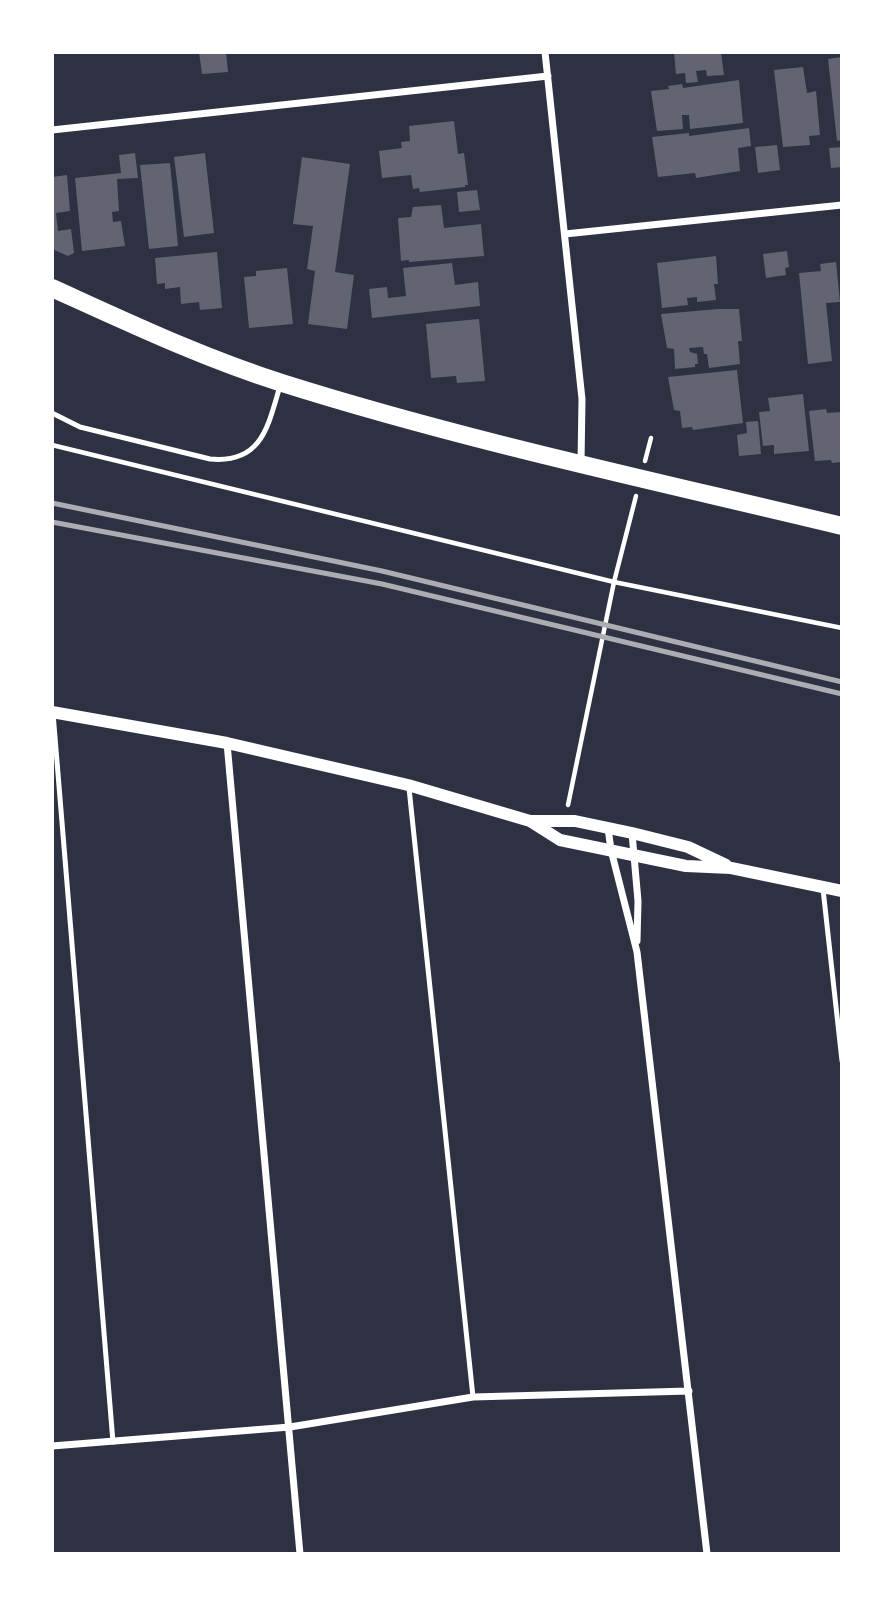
<!DOCTYPE html>
<style>
body{margin:0}
#map{position:relative;width:894px;height:1606px;overflow:hidden;background:#2d3142;font-family:"IBM Plex Sans",sans-serif}
canvas{display:block}
.frame{position:absolute;inset:0;border:54px solid #fff;pointer-events:none}
</style>
<div id="map">
<canvas width="894" height="1606"></canvas>
<div class="frame"></div>
</div>
<script>
const g = document.querySelector('canvas').getContext('2d');
g.lineJoin = 'round';
function paint(path, color) { g.fillStyle = color; g.fill(path, 'evenodd'); }
function trace(path, color, width, dash) { g.strokeStyle = color; g.lineWidth = width; g.lineCap = dash ? 'butt' : 'round'; g.setLineDash(dash || []); g.stroke(path); }
paint(new Path2D(`
 M199,52H226L228,72L202,74Z
 M674,52H721L724,75L707,76L706,70L696,71L698,82L686,83L685,73L676,74Z
 M842,57V140L837,141L828,59Z
 M803,67L807,93L816,91L820,135L809,136L810,145L783,147L774,70Z
 M739,80L743,123L690,129L689,115H682L683,129L657,131L651,91L669,89L668,86L682,84L683,88Z
 M454,121L458,154L464,153L468,185H465V187L420,192L419,188L413,189L411,175L382,178L379,151L402,148L401,142L410,141L409,126Z
 M749,128L751,146L738,148L740,171L696,178L695,173L658,177L652,137L689,133V136Z
 M777,145L780,170L758,173L755,147Z
 M842,147V167L831,168L829,148Z
 M135,153L138,178L117,179L119,211L112,212L113,222L121,221L125,246L82,251L75,178L121,173L119,155Z
 M205,153L214,233L184,237L174,157Z
 M302,157L350,164L335,272L354,275L347,329L308,324L315,271L307,269L313,226L293,224Z
 M170,163L178,246L149,249L140,165Z
 M67,175L70,211L56,213L58,231L71,229L74,253L68,256L52,249V177Z
 M477,190L480,210L459,212L457,192Z
 M441,205L444,228L481,224L484,256L409,262V260L401,261L398,218L411,217L413,207Z
 M787,251L789,267L785,268L786,275L766,278L763,254Z
 M217,252L222,308L200,310L199,302L181,304L180,287L165,289V283L157,284L155,258Z
 M716,256L718,284H714L716,300L697,302V297L687,298L688,305L662,308L657,263Z
 M836,262L840,302L826,303L832,361L808,364L799,273L821,271L820,264Z
 M452,263L455,285L478,282L480,306L372,318L369,289L387,287L388,298L406,296L403,268Z
 M287,268L293,324L249,328L244,277L256,276V271Z
 M718,309H739L742,341H738L740,364L709,368L707,354H704L703,347L689,348L690,352L697,354L698,364H695V367L675,369L674,349L667,348L661,314Z
 M479,319L485,381L457,383L456,376L431,378L426,324Z
 M737,370L743,423L693,430L692,427L682,428L680,411L674,410L668,377Z
 M803,394L809,451L774,454V445L763,446L759,412L770,411L768,398Z
 M826,409L827,413L842,412V462L832,463L831,460L815,461L809,411Z
 M758,421L761,454L739,456L737,435L747,433L746,422Z`), '#626471');
trace(new Path2D(`
 M52,445L614,582L842,628
 M645,461L651,438
 M568,805L614,582L636,496`), '#fff', 4.5);
trace(new Path2D(`
 M52,413L80,427L210,459C262,464 268,426 280,386
 M53,713L113,1442
 M409,788L473,1397
 M823,889L842,1061`), '#fff', 5);
trace(new Path2D(`
 M545,52L582,399L581,463
 M52,130L548,76
 M565,234L842,205
 M227,743L300,1554
 M608,828L611,850L637,952L707,1554
 M632,833L638,901L637,941
 M52,1446L290,1427L473,1397L689,1391`), '#fff', 7);
trace(new Path2D(`
 M52,712L227,743L408,785L530,821L560,840L686,866L731,868L842,891
 M531,821H575L632,833L688,847L726,865`), '#fff', 12);
trace(new Path2D(`
 M52,288C127,322 203,358 282,383C466,441 655,481 842,526`), '#fff', 18);
trace(new Path2D(`
 M52,503L382,571L842,682
 M52,522L382,584L842,694`), '#abadb3', 5);
</script>
